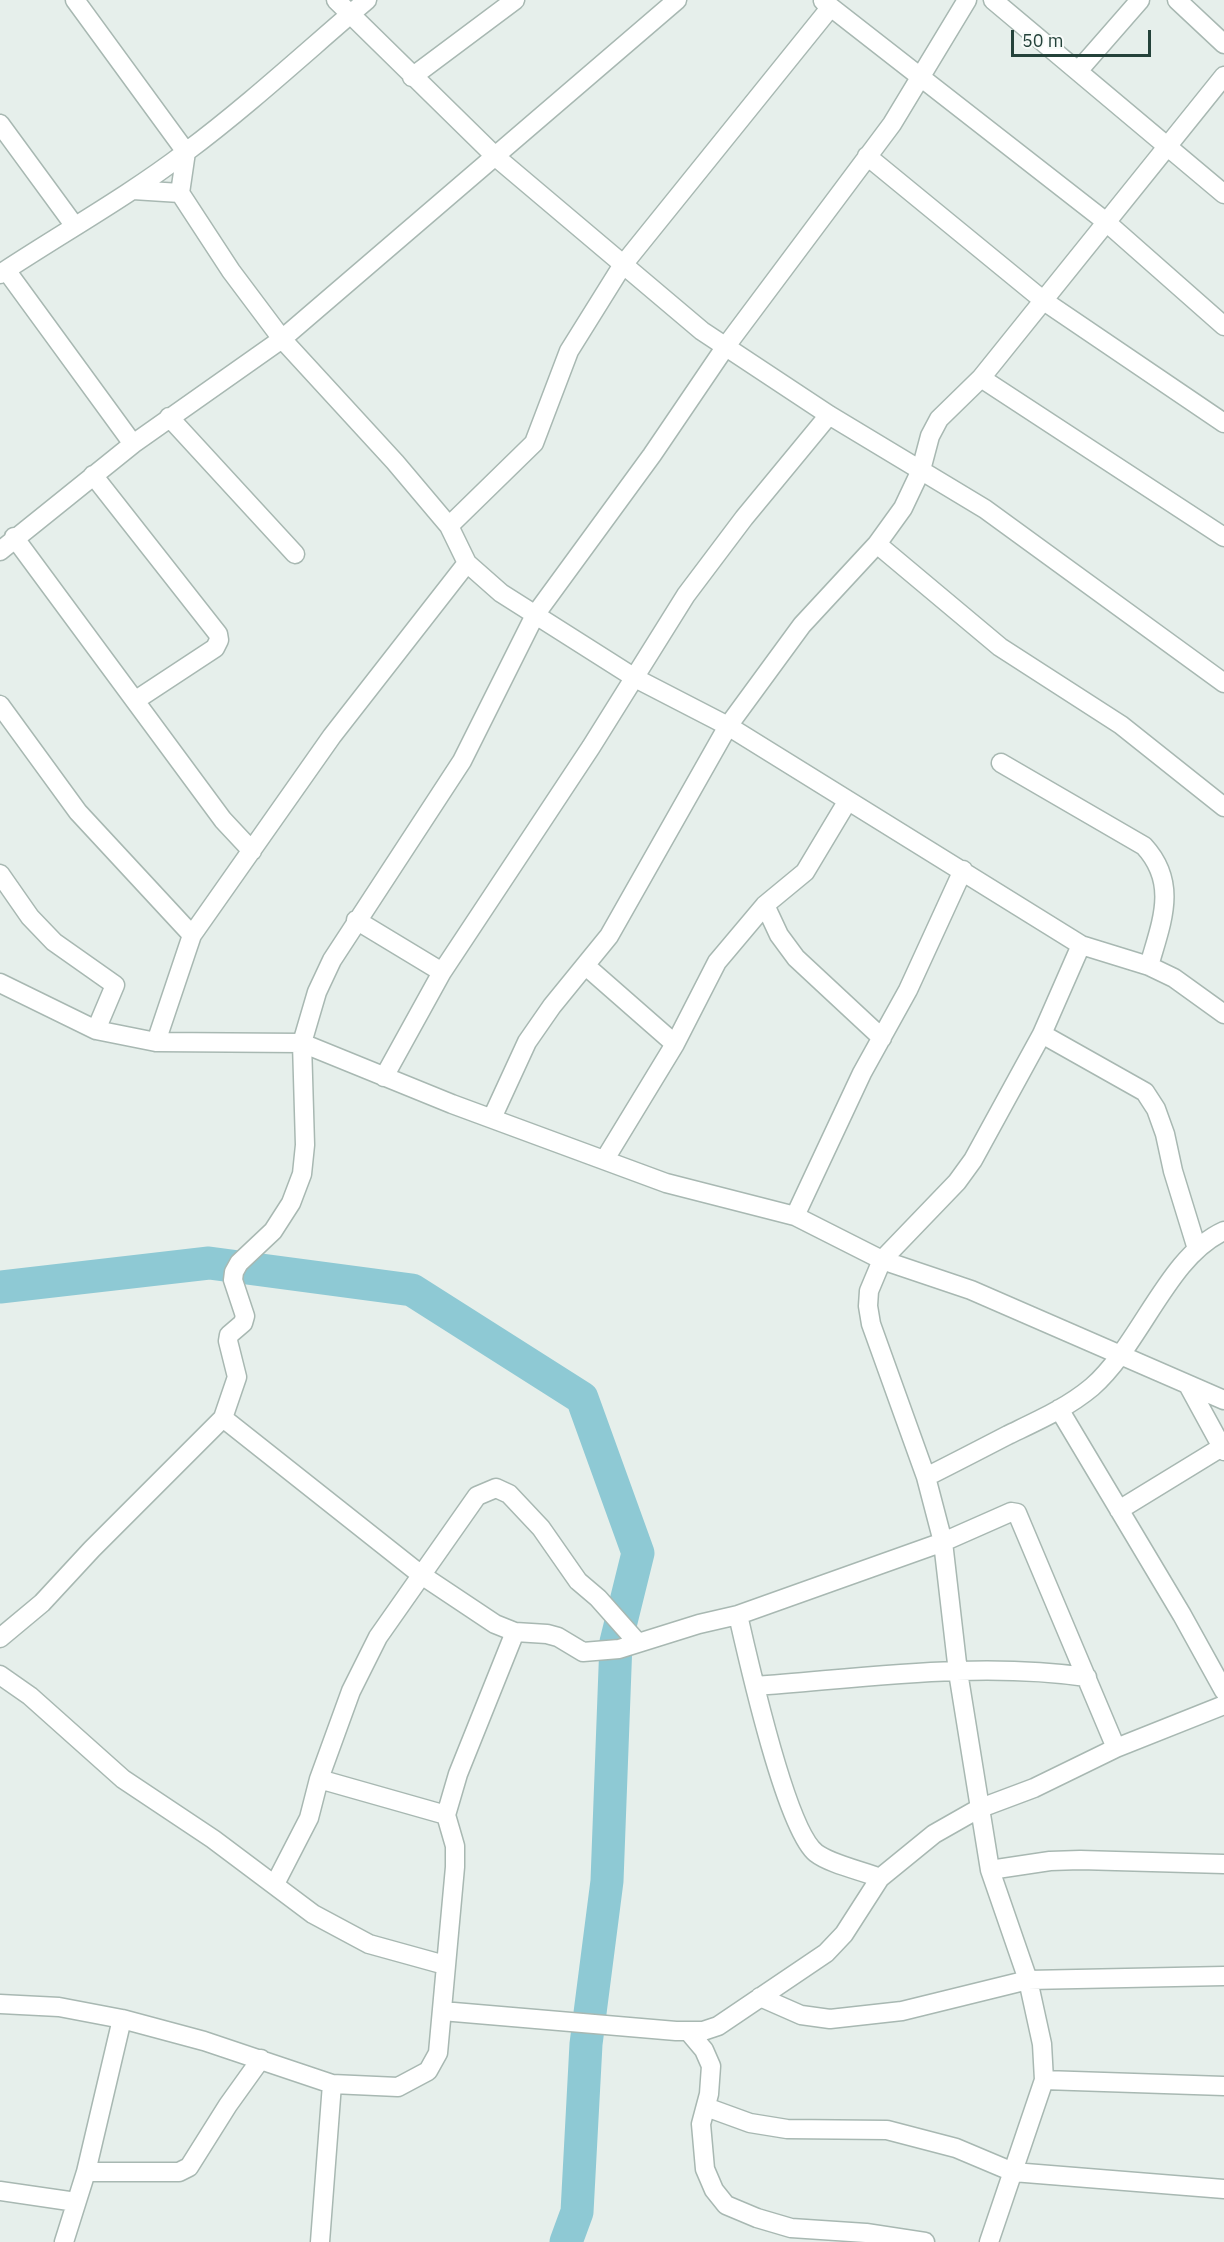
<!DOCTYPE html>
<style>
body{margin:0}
#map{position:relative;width:1224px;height:2242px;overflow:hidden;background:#e6efeb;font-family:"IBM Plex Sans",sans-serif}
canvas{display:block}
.scale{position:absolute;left:1011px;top:30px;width:140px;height:27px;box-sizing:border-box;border:3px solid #24423a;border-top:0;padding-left:8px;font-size:18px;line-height:21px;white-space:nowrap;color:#24423a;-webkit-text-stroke:4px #f7fbf9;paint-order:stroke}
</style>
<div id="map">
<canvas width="1224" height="2242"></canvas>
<div class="scale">50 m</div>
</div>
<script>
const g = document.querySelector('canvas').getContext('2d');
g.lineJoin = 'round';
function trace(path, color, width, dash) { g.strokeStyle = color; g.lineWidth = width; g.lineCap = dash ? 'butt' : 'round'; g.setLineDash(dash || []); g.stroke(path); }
trace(new Path2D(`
 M0,1287L209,1263L412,1290L582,1398L638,1553L616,1642L607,1881L586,2044L577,2212L566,2242`), '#8ec9d4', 33);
const minor = new Path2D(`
 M75,0L186,152L180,193L231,271L282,339L395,462L449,526L467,563L501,593L635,678L728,726L1081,945L1149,966L1174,978L1224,1014
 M336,0L496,157L702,331L829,415L985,509L1224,683
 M993,0L1224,194
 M1177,0L1224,44
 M823,1L1105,221L1224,326
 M1078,71L1140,0
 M412,77L515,0
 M0,124L74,225
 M867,156L1044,301L1224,423
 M133,190L180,193
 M6,270L133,444
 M0,274C62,233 127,197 186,152C249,105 307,51 367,0
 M981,378L1224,537
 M169,417L295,554
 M93,475L218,634L219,640L215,648L136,700
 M449,526L534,443L569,351L622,266L830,8
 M14,537L223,820L252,851
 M877,544L1000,647L1121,725L1224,807
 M0,551L133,444L282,339L677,0
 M0,705L78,812L192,935
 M1001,763L1144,846C1179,884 1161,923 1149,966
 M0,874L30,917L54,942L115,985L96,1030
 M765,905L779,935L796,958L882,1038
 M356,920L442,972
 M586,966L675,1044
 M0,983L96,1030L156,1042L302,1043L452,1104L666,1183L795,1216L882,1260L971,1290L1224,1400
 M1042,1034L1145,1092L1156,1109L1165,1134L1173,1171L1197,1249
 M156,1042L192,935L332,736L467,563
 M384,1077L442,972L591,747L686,595L744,518L829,415
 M492,1118L527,1042L552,1006L609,936L728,726L802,625L877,544L903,508L921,470L930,436L939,419L981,378L1224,76
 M605,1159L675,1044L717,962L765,905L805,872L847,802
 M795,1216L862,1073L908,990L963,870
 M1188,1385L1224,1451
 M1059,1409L1182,1615L1224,1691
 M223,1418L420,1574L495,1624L515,1632L547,1634L558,1637L583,1652L619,1649L699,1624L738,1615L943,1542L1011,1512L1017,1513L1116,1748
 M926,1477C954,1463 981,1449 1008,1435C1037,1421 1067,1408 1092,1387C1141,1344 1168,1256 1224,1231
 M1119,1510L1222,1447
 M738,1615C748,1659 786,1829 816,1853C830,1864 863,1871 880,1878
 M0,1638L42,1603L92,1549L223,1418L237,1377L228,1341L229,1335L243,1323L245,1316L233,1280L234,1272L239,1263L273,1231L291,1203L302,1174L305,1145L302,1043L317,992L332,960L462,761L535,615L652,455L726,346L892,124L967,0
 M0,1675L30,1696L123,1779L213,1839L313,1914L369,1944L445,1965
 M755,1686C864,1678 978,1661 1087,1677
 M319,1779L446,1815
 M990,1870L1050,1861L1080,1860L1224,1864
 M275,1884L309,1818L319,1779L351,1691L378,1637L477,1496L496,1488L509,1494L541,1528L578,1581L598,1598L638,1643
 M760,1997L801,2015L830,2019L902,2011L1028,1980L1224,1976
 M0,2004L59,2007L122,2019L204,2041L332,2084L398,2087L428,2071L438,2053L455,1867V1846L446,1815L458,1774L515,1632
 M442,2011L676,2031H703L718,2026L826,1953L844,1934L880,1878L934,1834L978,1809L1034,1788L1116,1748L1224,1705
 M688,2031L704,2050L711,2066L709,2094L701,2124L705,2169L714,2190L726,2205L757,2218L791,2228L866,2233L925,2242
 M1044,2080L1224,2086
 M706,2107L750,2123L787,2129L887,2130L956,2148L1013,2172L1224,2189
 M86,2172H179L189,2167L228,2105L261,2059
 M0,2191L76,2202
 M64,2242L86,2172L122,2019
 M320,2242L332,2084
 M989,2242L1044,2080L1042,2044L1028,1980L990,1870L958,1672L943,1542L926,1477L871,1324L868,1306L869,1291L882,1260L957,1182L973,1160L1042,1034L1081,945`);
trace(minor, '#a8b8b2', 21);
trace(minor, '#fff', 18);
</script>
